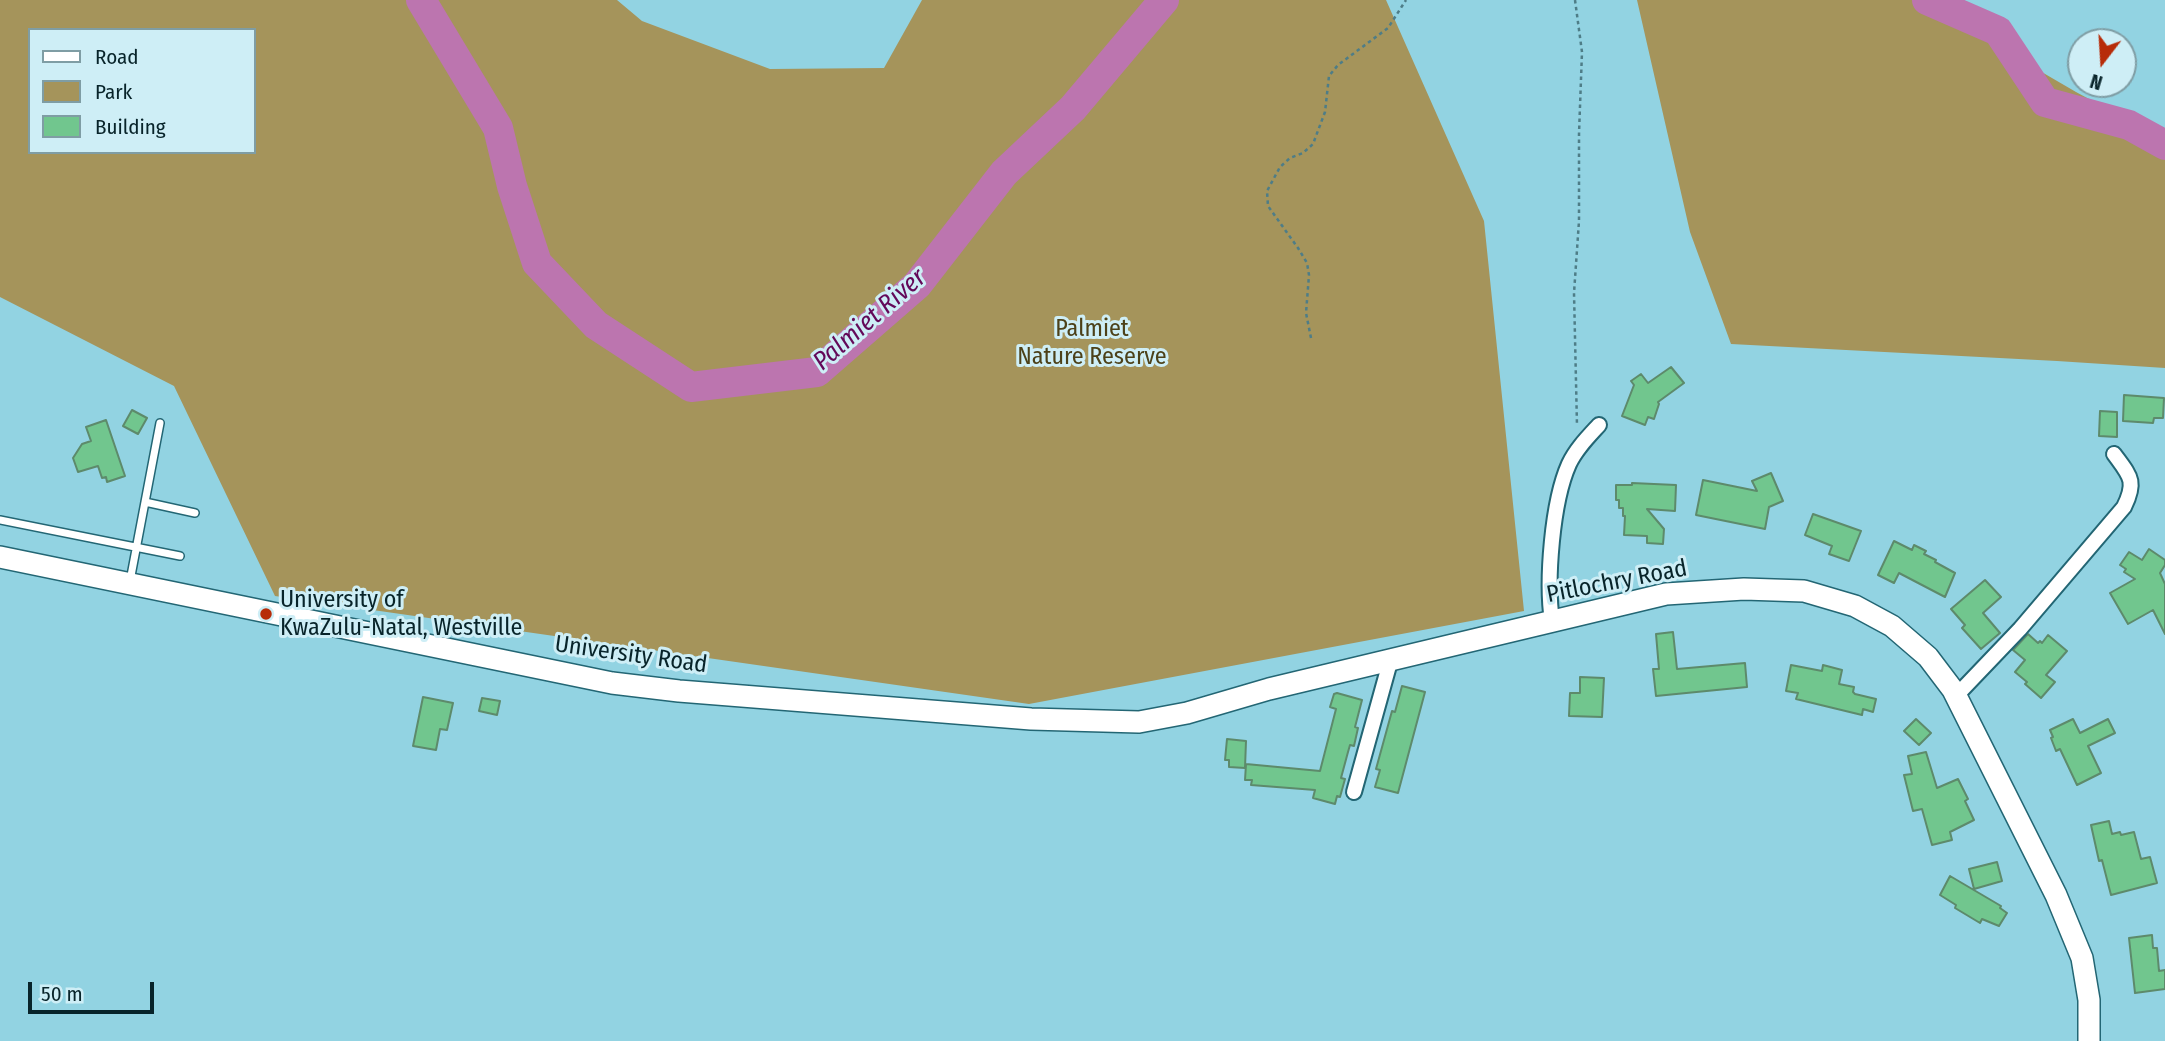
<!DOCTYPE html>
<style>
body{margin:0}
#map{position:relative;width:2165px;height:1041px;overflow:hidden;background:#92d3e2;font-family:"Fira Sans Condensed",sans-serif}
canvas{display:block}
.legend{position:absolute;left:28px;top:28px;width:228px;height:126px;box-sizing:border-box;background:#ceeef6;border:2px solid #7f9da4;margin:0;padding:9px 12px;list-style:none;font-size:21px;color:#08242a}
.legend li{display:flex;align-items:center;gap:14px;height:35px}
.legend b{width:35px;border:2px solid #7f9da4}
.north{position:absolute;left:2067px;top:28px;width:70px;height:70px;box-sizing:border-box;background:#ceeef6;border:2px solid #7f9da4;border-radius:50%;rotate:197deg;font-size:19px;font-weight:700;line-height:28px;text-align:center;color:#08242a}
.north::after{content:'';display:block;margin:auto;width:24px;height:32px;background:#b72c09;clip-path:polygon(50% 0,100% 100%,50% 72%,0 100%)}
.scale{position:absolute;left:28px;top:982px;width:126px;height:32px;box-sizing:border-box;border:4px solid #08242a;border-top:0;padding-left:9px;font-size:21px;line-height:24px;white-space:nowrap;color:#08242a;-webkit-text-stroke:5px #ceeef6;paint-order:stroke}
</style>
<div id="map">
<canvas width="2165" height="1041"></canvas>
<ul class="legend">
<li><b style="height:9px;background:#fff"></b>Road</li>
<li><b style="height:19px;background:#a5945b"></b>Park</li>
<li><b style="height:19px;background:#71c68e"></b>Building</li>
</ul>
<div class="north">N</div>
<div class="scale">50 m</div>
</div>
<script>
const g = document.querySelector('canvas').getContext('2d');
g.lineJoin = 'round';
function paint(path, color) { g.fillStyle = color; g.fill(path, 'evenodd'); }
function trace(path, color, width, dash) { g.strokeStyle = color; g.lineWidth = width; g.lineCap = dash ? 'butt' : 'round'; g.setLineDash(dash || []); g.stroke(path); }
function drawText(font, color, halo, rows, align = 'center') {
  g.font = font + ' "Fira Sans Condensed",sans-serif'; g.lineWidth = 6; g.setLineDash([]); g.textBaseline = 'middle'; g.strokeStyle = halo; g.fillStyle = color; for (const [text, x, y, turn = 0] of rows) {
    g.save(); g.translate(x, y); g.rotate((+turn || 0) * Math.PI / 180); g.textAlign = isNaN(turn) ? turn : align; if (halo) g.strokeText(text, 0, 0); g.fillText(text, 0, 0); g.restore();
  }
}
paint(new Path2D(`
 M0,0H617L642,21L770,69L884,68L922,0H1386L1484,221L1524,611L1029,704L275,596L174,386L0,297ZM30,30H254V152H30Z
 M1637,0H1918L2076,92L2165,140V368L2057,361L1731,344L1690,232Z`), '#a5945b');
trace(new Path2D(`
 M421,0L498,128L512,186L537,263L596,325L691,387L817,372L917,285L1004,173L1073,108L1164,0
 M1927,0L1998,31L2045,102L2129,125L2165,145`), '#bc75af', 30);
const building = new Path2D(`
 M1671,367L1684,383L1658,402L1659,404L1654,419L1648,417L1645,425L1622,416L1634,385L1631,381L1641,374L1648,383Z
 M2124,395L2164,398L2163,418H2154L2153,423L2123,421Z
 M132,410L147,418L138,434L123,426Z
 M2100,411L2117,412V437L2099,436Z
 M106,420L125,476L107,482L106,477L102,478L98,466L78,472L73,458L82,444L91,441L86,427Z
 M1771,473L1783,501L1769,507L1765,529L1696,515L1703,480L1757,491L1752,481Z
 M1632,483L1676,485L1675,511L1647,509L1664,529L1663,544L1647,543V536L1624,535L1625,516H1623V508H1619V500H1616V485H1632Z
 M1813,514L1861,531L1849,561L1829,554L1832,546L1805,535Z
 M1894,541L1912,550L1914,545L1926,551L1924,554L1936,560L1935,562L1955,573L1945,597L1899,573L1894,583L1878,575Z
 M2149,549L2165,560V565L2160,573L2165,584V634L2153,610L2128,624L2110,593L2135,579L2124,572L2126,569L2120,565L2129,552L2142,560Z
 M1985,580L2001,597L1983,613L2000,633L1981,649L1962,628L1965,625L1951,609Z
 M1673,632L1677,669L1745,663L1747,687L1656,696L1653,669H1659L1656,634Z
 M2028,634L2038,643L2040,641L2042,643L2048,635L2067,651L2046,675L2055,682L2041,698L2025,684L2027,682L2015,672L2025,660L2013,650Z
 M1791,665L1822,671L1823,665L1842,670L1839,684L1854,687L1853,692L1855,694L1876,699L1873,712L1863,709L1862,715L1796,699L1798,693L1786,691Z
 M1580,677L1604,678L1602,717L1569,716L1570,693H1580Z
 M1402,686L1425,692L1398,793L1375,787L1380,770L1376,769L1392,711L1395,712Z
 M1337,693L1362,700L1355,727L1358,728L1354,746L1350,745L1348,752L1341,778L1345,779L1340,797L1337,796L1335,804L1313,798L1315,790L1251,785L1252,780H1245L1246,764L1320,771L1336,709L1330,707L1334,694Z
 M423,697L453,703L447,730L440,729L436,750L413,746Z
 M482,698L500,701L497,715L479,711Z
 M1916,719L1931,733L1919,745L1904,731Z
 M2073,719L2080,733L2108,719L2115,733L2088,746L2101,773L2077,785L2060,749L2056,751L2051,738L2053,737L2050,730Z
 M1227,739L1246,741L1245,768L1229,767V760H1225Z
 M1926,752L1937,788L1958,779L1968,799L1965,801L1974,820L1950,832L1952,840L1932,845L1922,809L1913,811L1904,775L1912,774L1908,756Z
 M2109,821L2112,834L2120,832L2121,835L2134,832L2141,859L2150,857L2157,883L2111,895L2102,860L2099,861L2091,825Z
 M1997,862L2002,881L1974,889L1969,869Z
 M1950,876L2001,906L2000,908L2007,913L1999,926L1982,919L1980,923L1955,908L1956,905L1940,895Z
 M2152,935L2153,948H2157L2159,971L2165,970V989L2135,993L2129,938Z`);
paint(building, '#71c68e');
trace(building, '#5d8a6b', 2);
const lane = new Path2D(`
 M145,502L195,513
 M0,520L180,556
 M130,581L160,423`);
const street = new Path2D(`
 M1552,621C1546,581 1552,502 1569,464C1576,449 1588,437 1599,425
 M1956,696L2020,629L2124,507C2137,481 2130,476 2114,454
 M1354,792L1390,662`);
const secondary = new Path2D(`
 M0,557L612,683L679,691L1031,719L1139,722L1187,713L1269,689L1666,594L1744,589L1804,591L1855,606L1892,626L1928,657L1953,690L2056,895L2082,958L2089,1000V1041`);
trace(lane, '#236674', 10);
trace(street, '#236674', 18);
trace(secondary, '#236674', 24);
trace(new Path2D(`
 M1575,0L1582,52L1579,134V221L1574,293L1577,426
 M1311,338L1306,313L1309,275L1307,263L1298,248L1268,206L1267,191L1280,167L1290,158L1303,153L1313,144L1325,112L1329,76L1338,65L1388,28L1406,0`), '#4e7d87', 2.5, [3.5, 3.5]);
trace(lane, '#fff', 7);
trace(street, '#fff', 14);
trace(secondary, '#fff', 21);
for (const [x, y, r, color] of [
 [266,614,7,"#b72c09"]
]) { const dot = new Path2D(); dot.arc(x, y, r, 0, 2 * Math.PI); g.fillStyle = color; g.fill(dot); trace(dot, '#ceeef6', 2.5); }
drawText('24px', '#4c4119', '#ceeef6', [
 ["Palmiet",1092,329],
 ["Nature Reserve",1092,357]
]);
drawText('24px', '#08242a', '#ceeef6', [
 ["Pitlochry Road",1617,582,-11],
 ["University Road",631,655,8]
]);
drawText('24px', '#08242a', '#ceeef6', [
 ["University of",280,600],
 ["KwaZulu-Natal, Westville",280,628]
], 'left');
drawText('italic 26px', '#630959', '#ceeef6', [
 ["Palmiet River",870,320,-41]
]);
</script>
